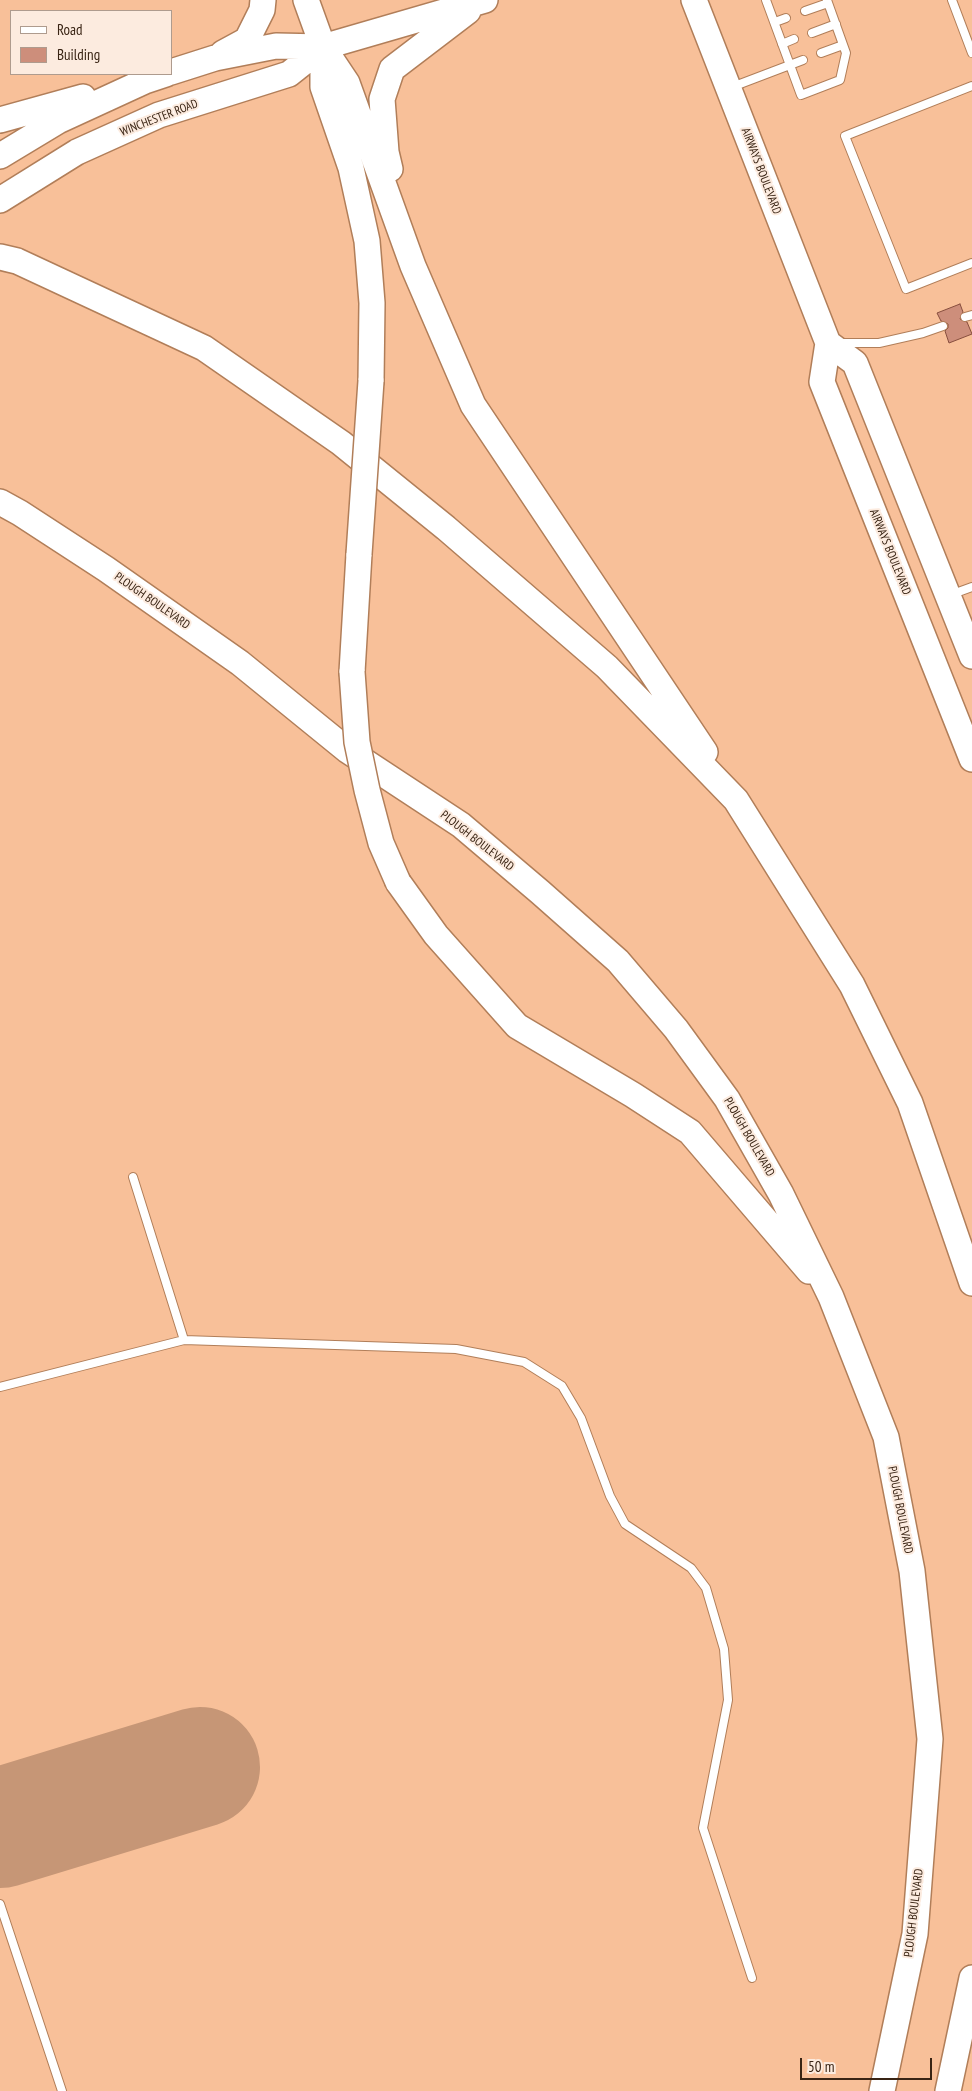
<!DOCTYPE html>
<style>
body{margin:0}
#map{position:relative;width:972px;height:2091px;overflow:hidden;background:#f8c099;font-family:"PT Sans Narrow",sans-serif}
canvas{display:block}
.legend{position:absolute;left:10px;top:10px;width:162px;height:65px;box-sizing:border-box;background:#fcebdf;border:1px solid #ae9b8e;margin:0;padding:6px 9px;list-style:none;font-size:15px;color:#392414}
.legend li{display:flex;align-items:center;gap:10px;height:25px}
.legend b{width:25px;border:1px solid #ae9b8e}
.scale{position:absolute;left:800px;top:2058px;width:132px;height:22px;box-sizing:border-box;border:2px solid #392414;border-top:0;padding-left:6px;font-size:15px;line-height:18px;white-space:nowrap;color:#392414;-webkit-text-stroke:4px #fcebdf;paint-order:stroke}
</style>
<div id="map">
<canvas width="972" height="2091"></canvas>
<ul class="legend">
<li><b style="height:6px;background:#fff"></b>Road</li>
<li><b style="height:14px;background:#cd8e7b"></b>Building</li>
</ul>
<div class="scale">50 m</div>
</div>
<script>
const context = document.querySelector('canvas').getContext('2d');
context.lineJoin = 'round';
const shape = rows => new Path2D(rows.map(r => 'M' + r).join(''));
function stroke(path, color, width, dash) { context.strokeStyle = color; context.lineWidth = width; context.lineCap = dash ? 'butt' : 'round'; context.setLineDash(dash || []); context.stroke(path); }
function fillPath(path, color) { context.fillStyle = color; context.fill(path, 'evenodd'); }
function write(font, color, halo, rows, align = 'center') {
  context.font = font + ' "PT Sans Narrow",sans-serif'; context.lineWidth = 4; context.setLineDash([]); context.textBaseline = 'middle'; context.strokeStyle = halo; context.fillStyle = color; for (const [text, x, y, turn = 0] of rows) {
    context.save(); context.translate(x, y); context.rotate((+turn || 0) * Math.PI / 180); context.textAlign = isNaN(turn) ? turn : align; if (halo) context.strokeText(text, 0, 0); context.fillText(text, 0, 0); context.restore();
  }
}
stroke(shape([
 [0,1828,200,1767]
]), '#c69676', 120);
const building = shape([
 [960,304,963,312,960,319,967,322,972,334,949,343,945,331,948,328,948,324,941,321,937,313,960,304]
]);
fillPath(building, '#cd8e7b');
stroke(building, '#874e3e', 1);
const lane = shape([
 [766,0,801,95,840,80,846,53,827,0],
 [952,0,972,53],
 [805,11,828,3],
 [775,22,786,18],
 [812,33,836,24],
 [782,44,794,39],
 [821,53,843,45],
 [972,86,845,136,906,289,972,263],
 [732,87,803,60],
 [965,317,972,315],
 [840,343,879,343,923,333,943,326],
 [950,595,972,587],
 [133,1177,184,1340],
 [0,1387,184,1340,456,1349,524,1362,562,1386,581,1418,610,1496,625,1524,691,1568,706,1588,724,1649,728,1700,703,1828,752,1978],
 [0,1904,62,2091]
]);
const primary = shape([
 [306,0,323,47,347,83,413,266,473,405,705,752],
 [694,0,828,343,822,382,972,759],
 [323,47,323,87,351,168,367,241,372,303,371,381],
 [223,53,247,40,262,10,263,0],
 [171,72,215,58,276,46,323,47,485,0],
 [0,120,83,97],
 [0,156,58,121,145,81,166,74],
 [390,169,386,152,382,99,392,69,468,11],
 [0,200,77,152,159,115,289,74,323,47],
 [0,257,17,261,204,348,341,443,446,528,607,667,736,800,852,985,910,1103,972,1283],
 [828,343,855,363,972,656],
 [0,502,20,513,106,569,240,663,347,750,461,825,540,892,618,961,676,1029,727,1099,781,1194,831,1297,886,1437,912,1571,930,1739,915,1934,882,2091],
 [352,672,359,554],
 [398,882,436,935,517,1026,633,1095,690,1132,809,1271],
 [948,2091,972,1978]
]);
stroke(lane, '#b17e59', 10);
stroke(primary, '#b17e59', 28);
stroke(lane, '#fff', 8);
stroke(primary, '#fff', 25);
const primaryBridge = shape([
 [359,554,371,381],
 [352,672,357,742,367,790,381,843,398,882]
]);
stroke(primaryBridge, '#b17e59', 28, []);
stroke(primaryBridge, '#fff', 25);
write('12px', '#392414', '#fcebdf', [
 ["WINCHESTER ROAD",159,118,-21],
 ["AIRWAYS BOULEVARD",761,171,69],
 ["AIRWAYS BOULEVARD",890,552,68],
 ["PLOUGH BOULEVARD",152,601,35],
 ["PLOUGH BOULEVARD",477,841,38],
 ["PLOUGH BOULEVARD",749,1137,60],
 ["PLOUGH BOULEVARD",900,1510,79],
 ["PLOUGH BOULEVARD",914,1913,-83]
]);
</script>
